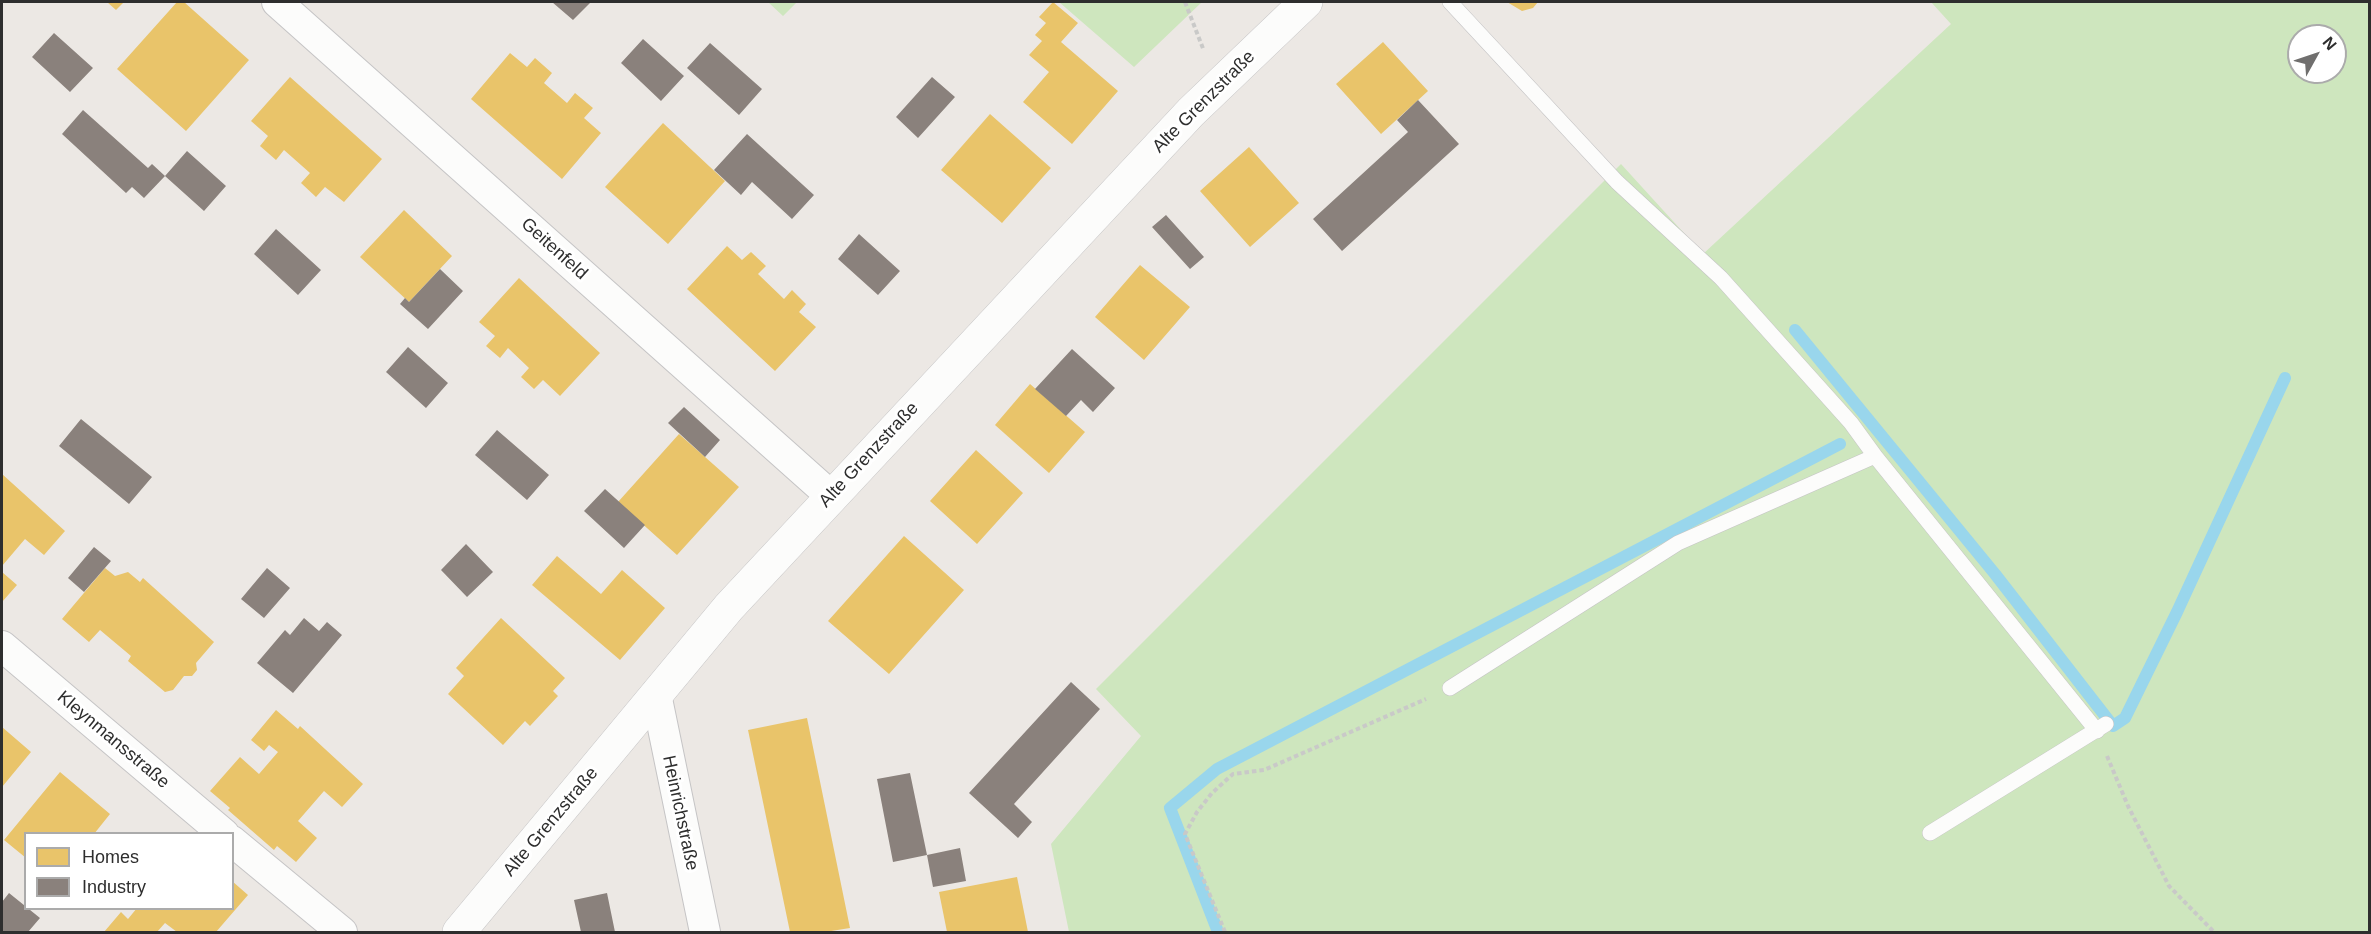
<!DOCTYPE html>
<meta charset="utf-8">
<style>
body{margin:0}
#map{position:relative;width:2371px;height:934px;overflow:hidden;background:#ece8e4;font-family:Helvetica,sans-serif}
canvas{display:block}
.frame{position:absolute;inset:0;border:3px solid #2e2e2e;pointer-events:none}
.legend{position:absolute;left:24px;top:832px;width:210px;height:78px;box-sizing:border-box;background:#fff;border:2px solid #ababab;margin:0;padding:8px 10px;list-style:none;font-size:18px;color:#2e2e2e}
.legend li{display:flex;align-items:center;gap:12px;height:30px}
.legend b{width:30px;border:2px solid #ababab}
.north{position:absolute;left:2287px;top:24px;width:60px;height:60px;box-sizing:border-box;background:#fff;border:2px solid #ababab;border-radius:50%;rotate:50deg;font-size:16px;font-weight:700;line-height:24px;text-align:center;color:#2e2e2e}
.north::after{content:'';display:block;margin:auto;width:21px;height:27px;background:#706f6e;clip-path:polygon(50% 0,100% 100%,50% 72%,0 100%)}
</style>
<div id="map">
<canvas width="2371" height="934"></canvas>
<div class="frame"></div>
<ul class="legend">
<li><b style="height:16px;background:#e9c46a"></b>Homes</li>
<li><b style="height:16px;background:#8a817c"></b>Industry</li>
</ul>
<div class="north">N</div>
</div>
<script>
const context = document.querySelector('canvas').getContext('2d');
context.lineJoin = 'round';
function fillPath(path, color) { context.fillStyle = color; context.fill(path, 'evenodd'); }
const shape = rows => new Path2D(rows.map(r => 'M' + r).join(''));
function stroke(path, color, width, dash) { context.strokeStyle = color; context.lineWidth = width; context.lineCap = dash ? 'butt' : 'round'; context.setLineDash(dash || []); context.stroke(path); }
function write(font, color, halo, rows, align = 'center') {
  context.font = font + ' Helvetica,sans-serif'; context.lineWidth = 6; context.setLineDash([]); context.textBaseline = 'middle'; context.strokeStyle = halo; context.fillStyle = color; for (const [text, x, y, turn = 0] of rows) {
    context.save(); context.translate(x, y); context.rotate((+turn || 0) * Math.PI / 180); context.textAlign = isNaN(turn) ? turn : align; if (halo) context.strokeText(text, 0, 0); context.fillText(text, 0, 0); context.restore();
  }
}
fillPath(shape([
 [768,2,797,2,783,16],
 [1059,2,1202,2,1134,67],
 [1931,2,2369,2,2369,932,1069,932,1051,844,1141,736,1096,689,1621,164,1703,254,1951,24],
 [2299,36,2335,36,2335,72,2299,72]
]), '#cee6be');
fillPath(shape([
 [107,2,124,2,116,10],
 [177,2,184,2,249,60,186,131,117,69],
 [1053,2,1078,23,1061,42,1118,91,1072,144,1023,102,1049,72,1029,55,1042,41,1035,35,1046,23,1039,17],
 [1507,2,1538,2,1533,8,1522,11],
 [1383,42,1428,91,1381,134,1336,84],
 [510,53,527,67,535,58,552,73,544,83,567,103,575,93,593,108,584,118,601,133,562,179,471,99],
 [290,77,382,159,344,202,325,187,316,197,301,183,310,173,284,150,276,160,260,146,268,136,251,121],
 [990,114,1051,168,1002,223,941,170],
 [663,123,725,181,668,244,605,187],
 [1249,147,1299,203,1250,247,1200,191],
 [404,210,452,256,409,302,360,257],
 [727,246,742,260,751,252,766,266,758,274,784,299,792,290,806,304,799,312,816,327,775,371,687,289],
 [1140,265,1190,307,1144,360,1095,317],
 [519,278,600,353,560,396,543,380,534,389,521,377,529,368,508,348,500,358,486,346,495,336,479,322],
 [1030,384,1085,432,1049,473,995,425],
 [679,434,739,487,677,555,618,502],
 [976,450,1023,493,977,544,930,501],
 [2,474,65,531,44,555,25,539,2,566],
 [904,536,964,590,889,674,828,621],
 [557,556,601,594,622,570,665,608,620,660,532,585],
 [105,568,115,576,128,572,140,582,143,578,214,642,196,663,197,670,192,676,184,676,173,690,165,692,128,661,131,656,100,630,89,642,62,619],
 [2,572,17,585,2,602],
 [501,618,565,678,553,691,558,696,530,726,525,721,503,745,448,694,464,676,456,668],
 [276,710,298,729,300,726,363,784,342,807,324,791,298,821,317,838,296,862,277,846,274,850,228,810,230,808,210,791,240,757,259,774,278,752,269,745,264,751,251,740],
 [807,718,850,928,825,932,790,932,748,730],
 [2,727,31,752,2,787],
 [60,772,110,814,94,834,26,834,26,858,4,840],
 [1017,877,1028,932,947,932,939,892],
 [232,881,248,895,216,932,177,932,165,923,157,932,104,932,121,912,128,919,137,908,232,908]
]), '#e9c46a');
fillPath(shape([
 [552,2,591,2,573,20],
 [54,33,93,68,70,92,32,57],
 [643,39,684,76,661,101,621,63],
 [710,43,762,89,739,115,687,68],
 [932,77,955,97,918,138,896,117],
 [1418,100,1459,144,1342,251,1313,219,1408,132,1397,120],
 [83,110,148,168,152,164,165,176,144,198,132,187,126,193,62,134],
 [747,134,814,195,792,219,752,182,741,195,714,170],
 [187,151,226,186,204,211,165,176],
 [1166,215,1204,257,1190,269,1152,227],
 [276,229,321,270,298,295,254,254],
 [859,234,900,271,878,295,838,259],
 [440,269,463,291,428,329,400,304,405,298,409,302],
 [408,347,448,383,426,408,386,372],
 [1072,349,1115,388,1093,412,1081,400,1066,416,1035,389],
 [684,407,720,440,705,457,668,423],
 [81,419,152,477,129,504,59,446],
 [497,430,549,475,527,500,475,455],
 [605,489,645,525,624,548,584,511],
 [466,544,493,572,467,597,441,570],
 [94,547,111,561,84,592,68,578],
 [267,568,290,588,264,618,241,599],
 [304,618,319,631,327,622,342,635,293,693,257,663,285,630,290,635],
 [1071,682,1100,709,1014,804,1032,822,1018,838,969,793],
 [910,773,927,855,893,862,877,779],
 [960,848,966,881,933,887,927,855],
 [9,893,40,918,28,932,2,932,2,902],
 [607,893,615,932,581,932,574,900]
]), '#8a817c');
stroke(shape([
 [1795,330,1995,574,2113,726,2125,718,2177,612,2285,378],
 [1218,932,1170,808,1217,769,1840,444]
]), '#99d6ec', 12);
const lane = shape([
 [1450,2,1617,182,1721,278,1851,423,1875,456,2097,731],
 [1450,688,1678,543,1875,456],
 [1930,833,2106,724]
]);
const street = shape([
 [277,2,831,496],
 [2,646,224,834],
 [656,694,705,932],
 [232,841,342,932]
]);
const secondary = shape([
 [459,932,729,607,1191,112,1306,2]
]);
stroke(lane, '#c5c4c5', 16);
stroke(street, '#c5c4c5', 32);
stroke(secondary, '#c5c4c5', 34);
stroke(shape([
 [1185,2,1204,51],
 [2107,756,2128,806,2169,886,2214,932],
 [1225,932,1185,834,1197,812,1212,793,1233,774,1264,770,1426,699]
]), '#c9c9c8', 4, [4.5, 3]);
stroke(lane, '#fcfcfb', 15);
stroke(street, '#fcfcfb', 30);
stroke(secondary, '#fcfcfb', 33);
write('18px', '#2e2e2e', '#fff', [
 ["Alte Grenzstraße",1204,102,-45],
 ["Geitenfeld",554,249,42],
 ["Alte Grenzstraße",869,455,-47],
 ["Kleynmansstraße",113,740,40],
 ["Heinrichstraße",680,813,78],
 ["Alte Grenzstraße",551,822,-50]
]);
</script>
